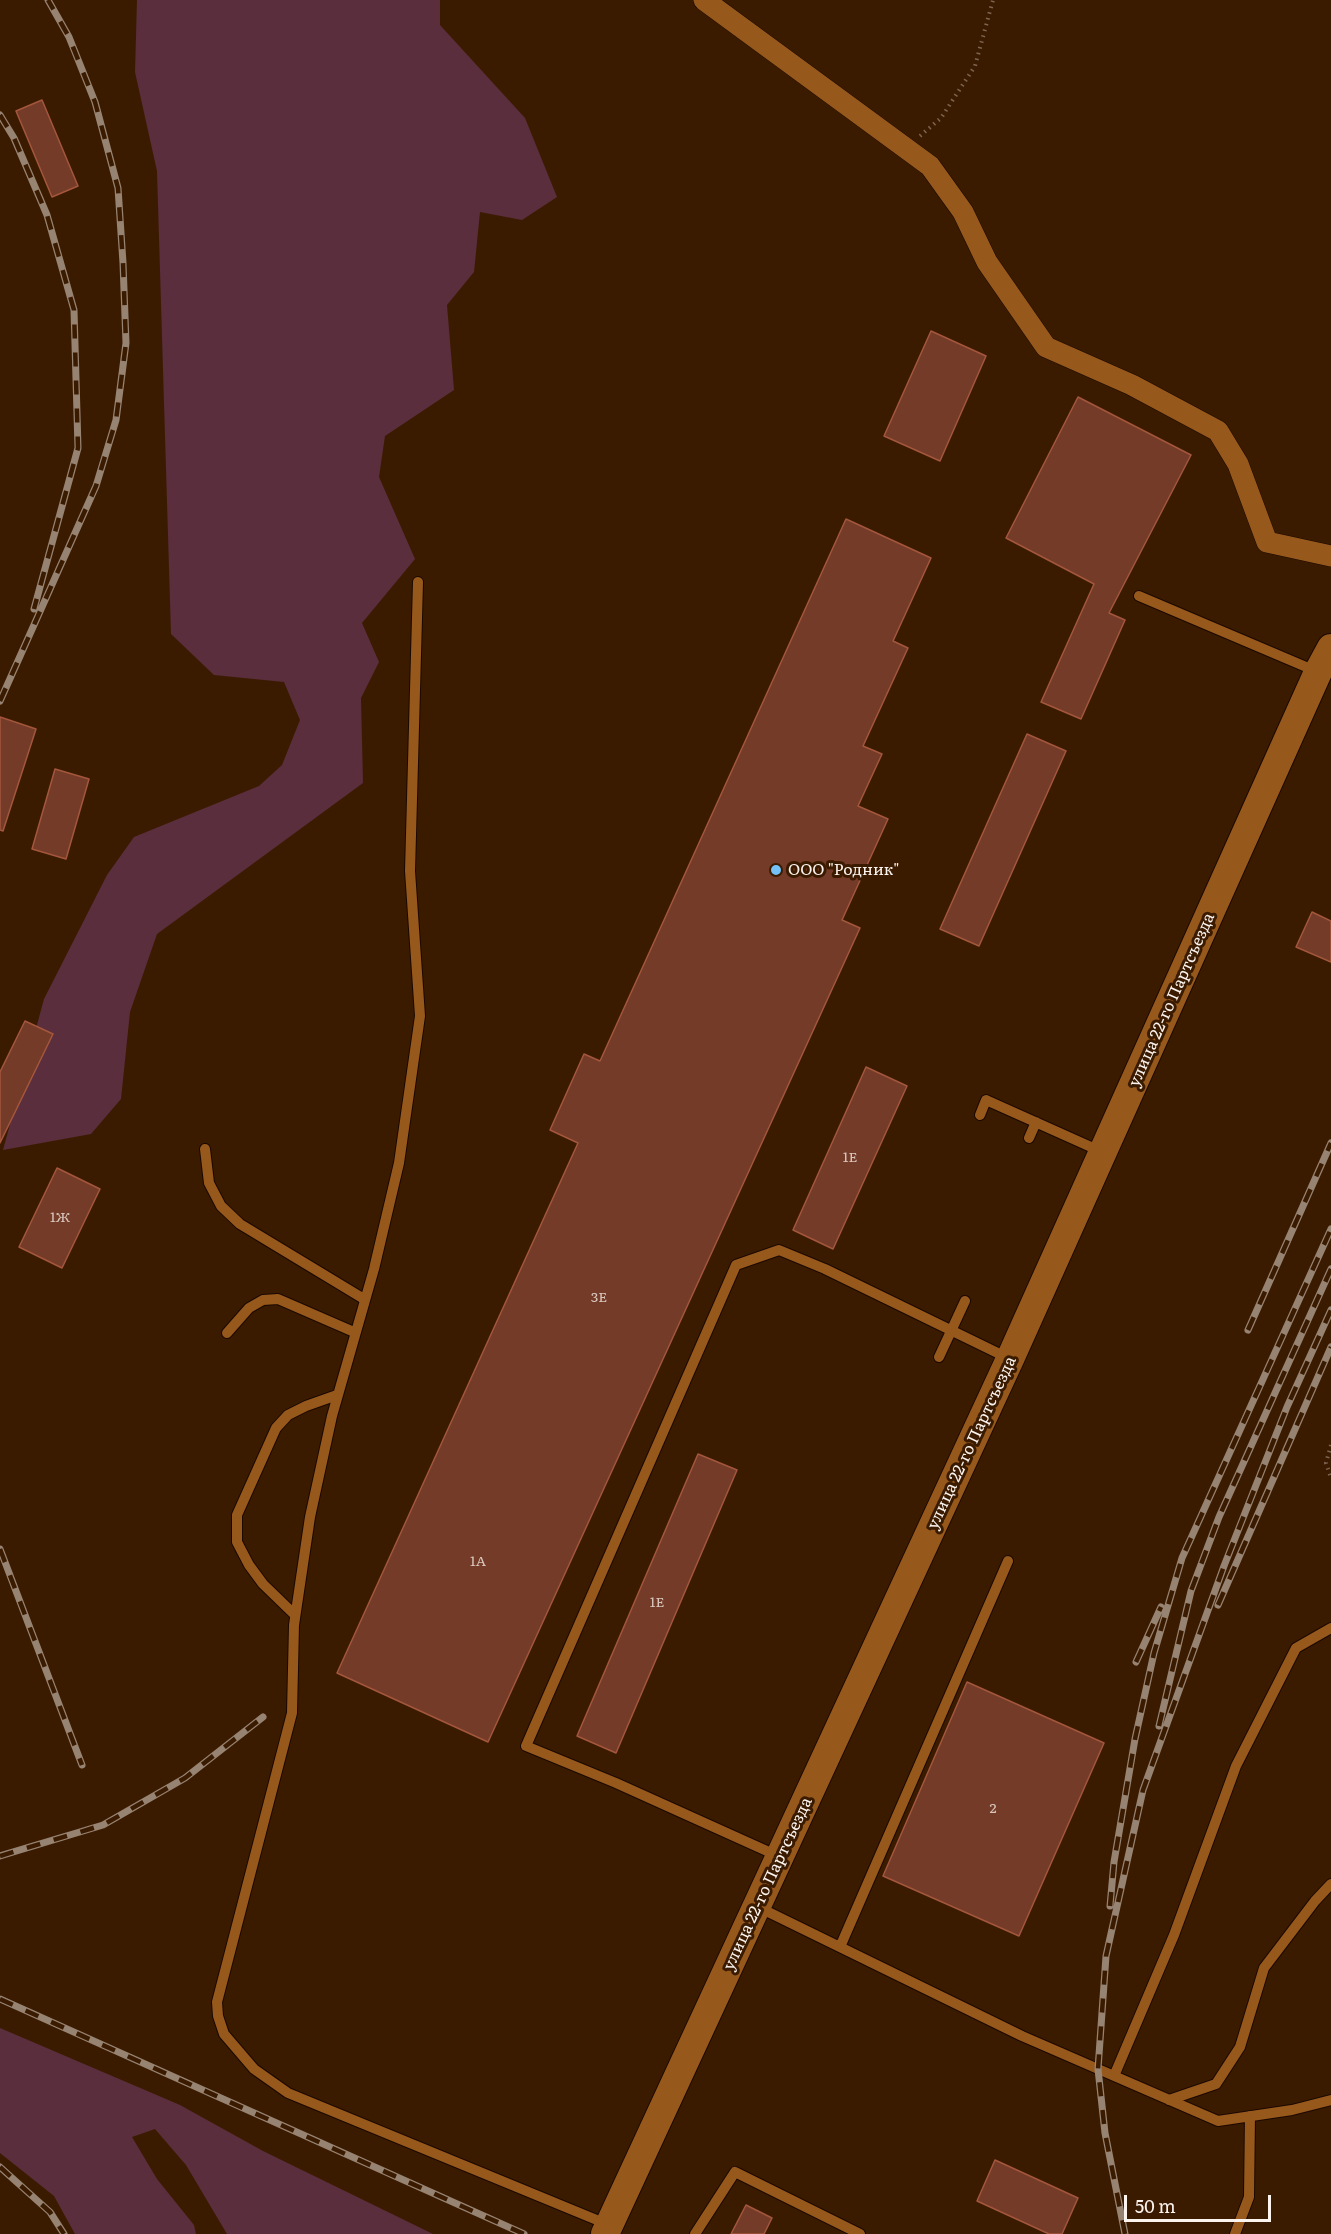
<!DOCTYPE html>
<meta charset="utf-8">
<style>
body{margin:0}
#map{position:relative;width:1331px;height:2234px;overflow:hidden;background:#3b1b00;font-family:Literata,serif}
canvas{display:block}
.scale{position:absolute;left:1124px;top:2195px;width:147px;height:27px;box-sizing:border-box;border:3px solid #fbf3ee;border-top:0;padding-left:8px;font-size:18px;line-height:21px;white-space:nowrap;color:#fbf3ee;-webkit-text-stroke:4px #3b1b00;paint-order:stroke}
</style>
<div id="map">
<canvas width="1331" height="2234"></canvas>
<div class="scale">50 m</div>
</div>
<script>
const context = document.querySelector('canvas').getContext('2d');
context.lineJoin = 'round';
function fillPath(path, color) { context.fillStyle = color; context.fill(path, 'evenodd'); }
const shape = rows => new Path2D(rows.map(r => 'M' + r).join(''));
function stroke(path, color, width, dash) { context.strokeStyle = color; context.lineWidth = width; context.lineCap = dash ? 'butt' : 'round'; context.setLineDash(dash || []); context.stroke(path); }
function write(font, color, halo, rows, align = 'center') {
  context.font = font + ' Literata,serif'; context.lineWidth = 6; context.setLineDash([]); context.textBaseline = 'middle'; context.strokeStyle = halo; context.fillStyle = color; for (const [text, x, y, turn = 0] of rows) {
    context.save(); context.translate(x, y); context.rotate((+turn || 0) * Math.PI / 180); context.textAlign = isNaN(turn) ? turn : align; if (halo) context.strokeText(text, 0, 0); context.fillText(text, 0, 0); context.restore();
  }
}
fillPath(shape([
 [137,0,440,0,440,25,525,118,557,197,522,220,480,212,474,272,447,305,454,390,385,436,379,477,415,559,362,623,379,662,361,698,363,783,157,934,130,1012,121,1099,91,1134,3,1150,44,999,107,875,134,837,259,786,282,765,300,720,284,682,214,675,171,634,157,171,135,72],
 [0,2028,180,2105,263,2151,433,2234,227,2234,186,2165,155,2129,132,2137,157,2179,194,2225,196,2234,75,2234,54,2196,0,2153]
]), '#5a2e3c');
const building = shape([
 [42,100,78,186,52,197,16,111,42,100],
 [931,331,986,356,940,461,884,436,931,331],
 [1078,397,1191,455,1109,613,1125,620,1081,719,1041,702,1094,584,1006,538,1078,397],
 [846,519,931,558,893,641,908,648,863,746,882,754,858,806,888,819,842,920,860,928,488,1742,337,1673,578,1143,550,1130,584,1054,600,1061,846,519],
 [0,717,36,729,3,831,0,830,0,717],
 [1027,734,1066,751,979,946,940,929,1027,734],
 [55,769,89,779,66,859,32,849,55,769],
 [1312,912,1331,921,1331,962,1296,947,1312,912],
 [25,1021,53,1034,0,1143,0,1072,25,1021],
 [866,1067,907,1086,833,1249,793,1230,866,1067],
 [57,1168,100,1189,62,1268,19,1247,57,1168],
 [698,1454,737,1470,616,1753,577,1736,698,1454],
 [967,1682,1104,1743,1019,1936,883,1876,967,1682],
 [995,2160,1078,2198,1062,2234,1049,2234,977,2201,995,2160],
 [746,2205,772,2218,764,2234,731,2234,746,2205]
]);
fillPath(building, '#733b28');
stroke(building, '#a4573c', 1.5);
const lane = shape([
 [418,582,410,871,420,1016,399,1163,374,1269,332,1416,310,1517,294,1625,292,1713,217,2002,218,2016,224,2034,254,2069,288,2093,609,2225],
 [1139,596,1318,672],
 [980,1115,986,1100,1100,1151],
 [1029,1138,1036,1122],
 [205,1149,209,1183,221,1206,240,1224,364,1299],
 [227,1333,249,1308,263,1300,278,1299,354,1332],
 [939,1357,965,1301],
 [295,1615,263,1584,249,1565,237,1542,237,1515,276,1428,288,1415,306,1406,337,1395],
 [778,1856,616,1783,526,1746,736,1265,779,1250,825,1269,1010,1359],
 [758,1907,1022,2036,1218,2121,1292,2110,1331,2100],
 [840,1947,1008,1561],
 [1114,2076,1174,1935,1236,1766,1296,1648,1331,1628],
 [1169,2100,1216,2084,1240,2047,1264,1968,1315,1901,1331,1884],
 [695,2234,735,2172,860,2234],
 [1235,2234,1249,2197,1250,2116]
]);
const street = shape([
 [704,0,930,166,963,212,987,262,1046,347,1132,385,1218,431,1238,464,1267,542,1331,556]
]);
const secondary = shape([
 [605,2234,1010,1359,1318,672,1331,648]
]);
stroke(lane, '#1b0800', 12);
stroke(street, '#1b0800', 22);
stroke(secondary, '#1b0800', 30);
stroke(shape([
 [920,136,941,118,975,66,993,0],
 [1331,1445,1326,1463,1331,1478]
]), '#7c6451', 4, [1.5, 4.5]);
stroke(lane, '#96581b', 10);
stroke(street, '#96581b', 21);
stroke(secondary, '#96581b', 28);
const rail = shape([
 [0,115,14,138,47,215,74,310,78,448,34,609],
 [0,701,96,486,116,420,126,343,123,263,118,188,95,102,69,37,48,0],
 [1248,1330,1331,1143],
 [0,1549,82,1765],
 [1218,1605,1331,1347],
 [1136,1662,1161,1607],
 [1159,1726,1191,1591,1219,1517,1331,1269],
 [0,1856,103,1825,185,1778,263,1717],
 [1110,1906,1114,1862,1135,1739,1154,1653,1182,1558,1331,1229],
 [0,1999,524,2234],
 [0,2167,50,2212,64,2234],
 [1125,2234,1105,2133,1098,2069,1106,1956,1143,1790,1224,1566,1287,1407,1331,1310]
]);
stroke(rail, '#978372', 7);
stroke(rail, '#3b1b00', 4.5, [14]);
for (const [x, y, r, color] of [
 [776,870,6,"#73c1f6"]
]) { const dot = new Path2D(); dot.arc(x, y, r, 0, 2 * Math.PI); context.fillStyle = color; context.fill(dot); stroke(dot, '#3b1b00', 2); }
write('14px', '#d9c5bc', null, [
 ["1Е",850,1158],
 ["1Ж",60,1218],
 ["3Е",599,1298],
 ["1А",478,1562],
 ["1Е",657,1603],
 ["2",993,1809]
]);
write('16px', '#fbf3ee', '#3b1b00', [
 ["ООО \"Родник\"",788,870]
], 'left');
write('16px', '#fbf3ee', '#3b1b00', [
 ["улица 22-го Партсъезда",1172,1000,-66],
 ["улица 22-го Партсъезда",972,1443,-65],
 ["улица 22-го Партсъезда",768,1884,-65]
]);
</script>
